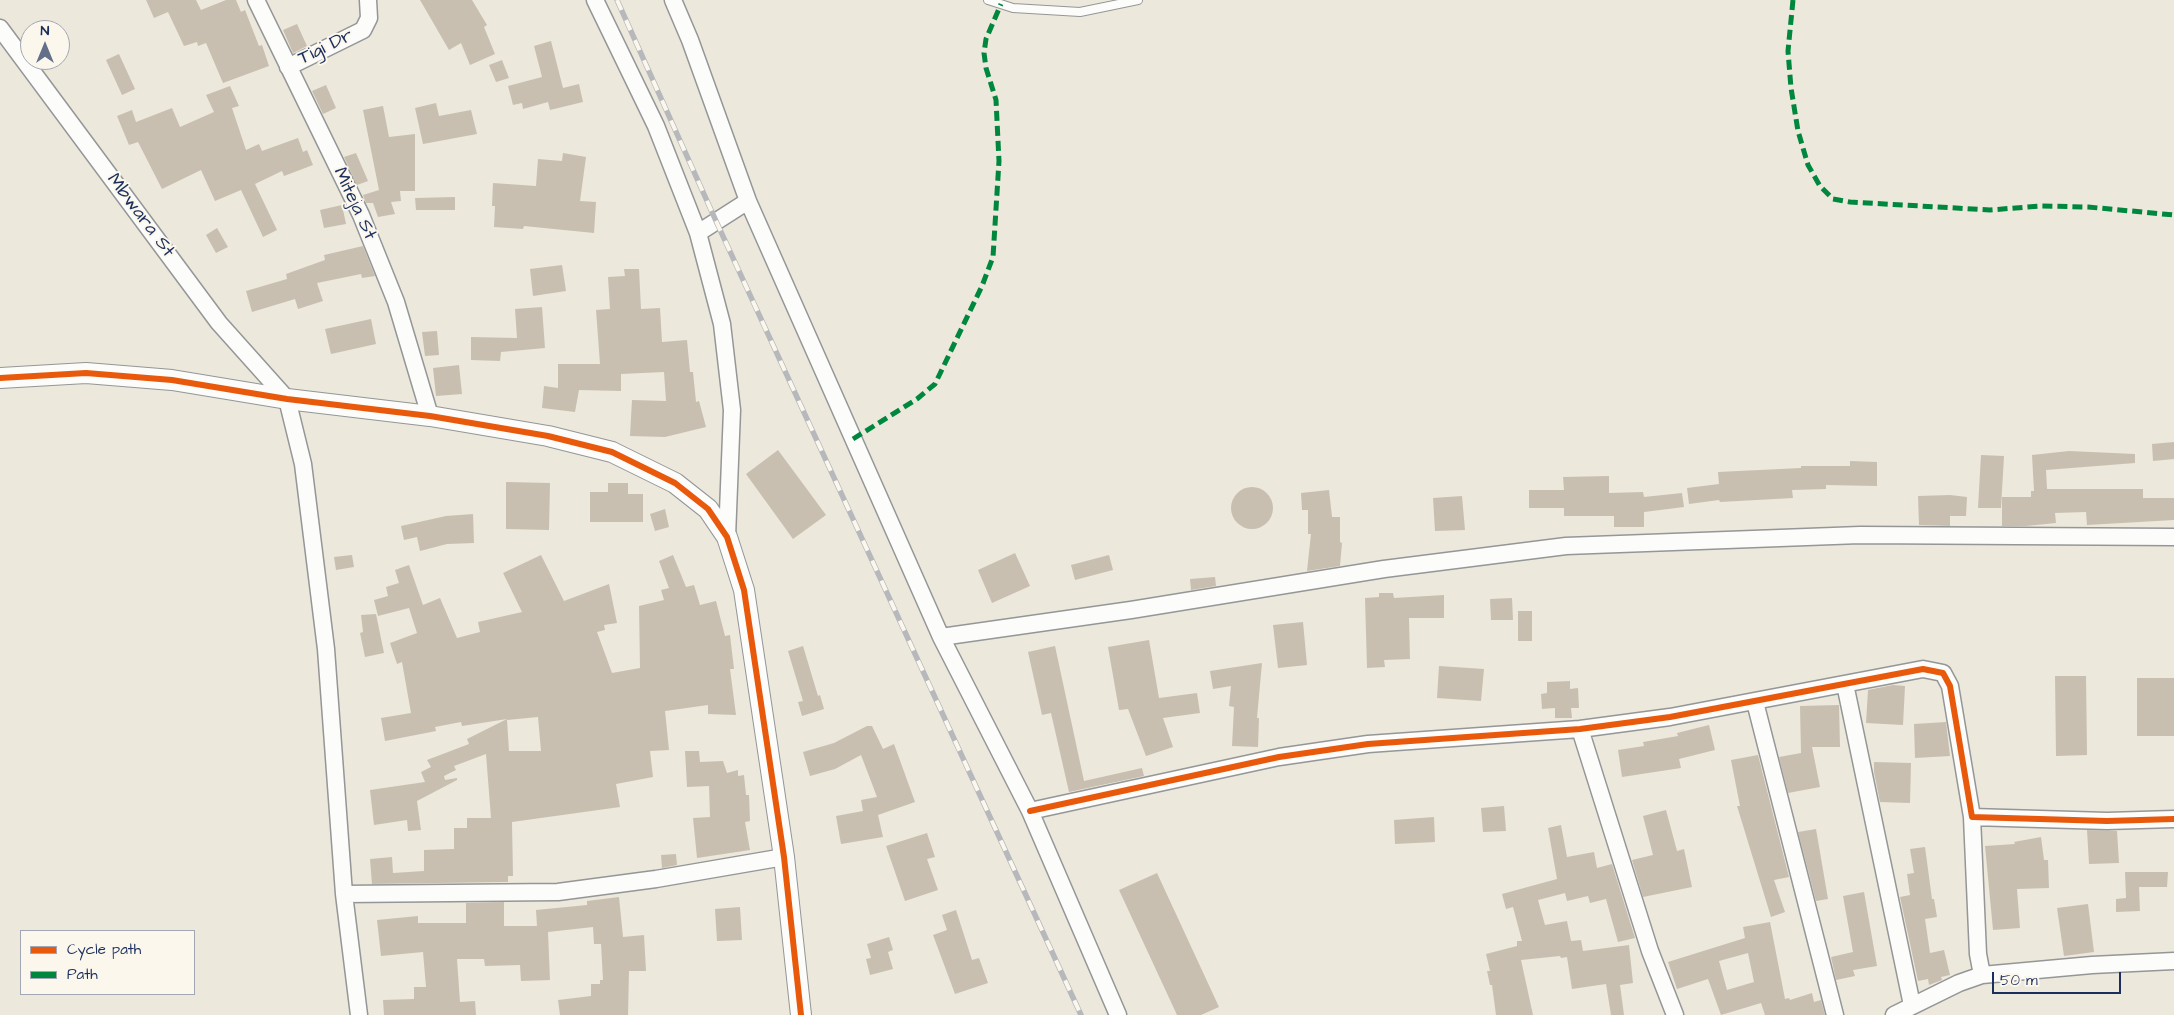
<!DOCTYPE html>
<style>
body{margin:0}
#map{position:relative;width:2174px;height:1015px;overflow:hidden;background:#ece8db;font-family:"Architects Daughter",sans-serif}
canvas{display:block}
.legend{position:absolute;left:20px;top:930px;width:175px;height:65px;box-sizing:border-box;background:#fbf7ec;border:1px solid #a1a7b3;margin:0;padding:6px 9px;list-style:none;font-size:15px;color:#1b2f5e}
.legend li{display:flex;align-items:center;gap:10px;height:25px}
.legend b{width:25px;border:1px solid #a1a7b3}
.north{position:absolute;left:20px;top:20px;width:50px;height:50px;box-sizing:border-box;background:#fbf7ec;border:1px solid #a1a7b3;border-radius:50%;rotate:0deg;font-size:14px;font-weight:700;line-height:20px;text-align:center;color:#1b2f5e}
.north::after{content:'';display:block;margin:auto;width:18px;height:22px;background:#64708a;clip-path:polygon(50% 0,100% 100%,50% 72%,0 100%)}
.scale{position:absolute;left:1992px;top:972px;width:129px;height:22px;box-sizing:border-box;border:2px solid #1b2f5e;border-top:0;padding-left:6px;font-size:15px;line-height:18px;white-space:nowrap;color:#1b2f5e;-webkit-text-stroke:4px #fbf7ec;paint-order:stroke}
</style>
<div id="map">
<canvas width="2174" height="1015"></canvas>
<ul class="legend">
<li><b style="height:6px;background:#e8590c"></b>Cycle path</li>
<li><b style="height:6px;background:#00873e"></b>Path</li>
</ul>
<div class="north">N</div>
<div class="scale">50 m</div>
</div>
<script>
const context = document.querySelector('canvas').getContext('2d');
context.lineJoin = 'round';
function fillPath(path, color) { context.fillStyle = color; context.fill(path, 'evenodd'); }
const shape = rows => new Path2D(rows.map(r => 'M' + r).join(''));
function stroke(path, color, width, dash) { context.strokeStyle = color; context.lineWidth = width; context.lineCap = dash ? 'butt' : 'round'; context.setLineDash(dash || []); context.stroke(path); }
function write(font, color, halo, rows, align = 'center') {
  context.font = font + ' "Architects Daughter",sans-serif'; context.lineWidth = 4; context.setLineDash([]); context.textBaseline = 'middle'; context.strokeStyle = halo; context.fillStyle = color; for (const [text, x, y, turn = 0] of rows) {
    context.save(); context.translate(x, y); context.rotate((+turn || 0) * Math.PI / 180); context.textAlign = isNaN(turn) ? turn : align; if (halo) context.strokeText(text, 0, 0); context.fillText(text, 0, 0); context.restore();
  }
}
fillPath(shape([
 [146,0,196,0,201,10,226,0,236,0,241,12,245,10,259,46,262,45,269,66,223,83,206,43,198,46,197,42,184,46,168,12,154,18],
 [420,0,472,0,487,25,484,27,495,54,470,65,461,43,449,50],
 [297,24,307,46,293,53,283,30],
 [551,41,563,88,579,84,583,102,550,110,548,102,523,109,522,103,513,105,508,86,542,77,534,46],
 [119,54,135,89,122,95,106,60],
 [502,60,509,78,496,82,489,65],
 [326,85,336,108,323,114,312,91],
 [230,86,239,106,232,108,246,150,259,144,262,151,298,138,303,152,307,150,313,165,284,176,282,171,255,184,277,230,263,237,241,190,215,201,201,170,162,189,138,142,129,145,117,116,132,110,136,122,172,108,180,127,214,112,206,95],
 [436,103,439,116,471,110,477,134,423,144,415,108],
 [383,106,389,137,415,134,415,191,400,191,401,201,391,202,395,214,378,217,373,203,366,203,363,195,379,190,363,110],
 [356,153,368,181,357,185,344,157],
 [563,153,586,157,580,201,596,202,594,233,524,226,523,229,494,227,495,206,492,206,493,183,536,186,538,159,562,161],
 [455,197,455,210,416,210,415,198],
 [342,205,346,224,324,228,320,210],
 [217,228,228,247,216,253,206,235],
 [363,246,375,276,362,278,361,274,317,283,323,301,298,309,295,299,252,312,246,291,287,279,286,274,325,260,324,255],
 [562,265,566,291,533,296,530,269],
 [624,269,639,269,641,309,660,308,662,342,687,340,690,372,693,372,696,402,699,401,706,427,665,437,630,436,632,400,666,401,664,372,621,374,621,391,579,390,575,412,542,408,544,386,558,388,558,364,600,364,596,310,610,309,608,277,625,276],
 [542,307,545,348,501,352,500,361,471,360,471,337,517,338,515,309],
 [371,319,376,344,331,354,325,329],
 [437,331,439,355,425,356,422,332],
 [459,365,462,394,436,396,433,368],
 [2174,442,2174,459,2153,461,2152,444],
 [778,450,826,515,793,539,746,474],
 [2069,451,2135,454,2135,463,2046,470,2047,489,2143,489,2143,498,2174,498,2174,520,2087,525,2086,512,2055,513,2056,523,2026,526,2002,526,2002,497,2031,497,2031,491,2034,491,2032,455],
 [1981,455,2004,456,2001,508,1978,508],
 [1850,461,1877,462,1877,486,1826,485,1826,489,1792,490,1793,498,1720,502,1719,500,1689,504,1687,488,1719,484,1718,472,1801,468,1801,466,1850,466],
 [1609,476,1609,493,1643,492,1644,497,1682,493,1684,507,1644,512,1644,527,1614,527,1614,516,1564,516,1564,508,1529,508,1529,490,1564,490,1563,477],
 [506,482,550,483,549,530,506,529],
 [608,483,628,483,628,494,643,494,643,522,590,522,590,492,608,492],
 '1231 508a21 21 0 1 1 42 0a21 21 0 1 1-42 0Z',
 [1329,490,1332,517,1340,517,1340,542,1342,543,1340,566,1307,571,1311,534,1308,534,1308,510,1302,510,1301,493],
 [1950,495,1967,497,1966,516,1950,516,1950,526,1919,525,1918,496],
 [1462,496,1465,530,1435,531,1433,498],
 [665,509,669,527,655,531,650,514],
 [473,514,474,543,447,544,420,551,417,537,404,540,401,526,446,516],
 [1015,553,1030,586,992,603,978,570],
 [352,555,354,567,336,570,334,557],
 [541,555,564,601,609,584,617,623,604,625,605,630,597,632,612,673,640,668,639,606,664,600,661,590,669,588,659,561,673,555,686,587,694,585,700,605,716,601,725,636,730,635,734,669,730,669,736,715,708,714,708,705,665,711,669,750,650,751,653,777,616,784,620,807,512,822,513,876,508,876,508,882,372,884,370,859,392,857,393,873,424,871,424,850,454,849,454,828,467,828,467,818,491,818,486,754,454,766,456,770,444,776,445,780,457,778,457,780,417,801,421,830,408,831,407,820,374,825,370,790,425,782,421,772,431,767,427,760,469,744,467,739,507,719,462,726,461,722,435,727,436,731,385,741,381,718,411,713,402,662,397,664,390,643,417,633,409,608,378,616,374,600,388,596,386,587,399,583,395,570,409,565,423,605,440,598,457,638,480,632,478,622,522,612,503,573],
 [538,717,541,751,509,751,507,720],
 [1109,555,1113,570,1075,580,1071,565],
 [1215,577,1216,586,1191,590,1190,579],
 [1379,593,1393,593,1394,598,1444,595,1444,618,1409,618,1410,659,1384,660,1385,667,1367,668,1365,598,1379,597],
 [1512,598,1513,620,1491,620,1490,599],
 [1518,611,1532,611,1532,641,1518,641],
 [376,614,384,653,365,657,360,633,363,632,361,615],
 [1303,622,1307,665,1278,668,1273,625],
 [1149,640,1159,698,1197,693,1200,713,1163,718,1173,747,1146,756,1128,709,1119,710,1108,647],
 [803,646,818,696,820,695,824,709,802,716,798,702,803,701,788,651],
 [1055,646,1084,781,1142,768,1144,776,1069,792,1051,713,1042,715,1028,652],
 [1262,663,1257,718,1259,718,1258,747,1232,746,1234,707,1229,706,1231,686,1213,689,1210,671],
 [1439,666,1484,669,1481,701,1437,698],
 [2055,676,2086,676,2087,755,2056,756],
 [2137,678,2174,678,2174,736,2137,736],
 [1570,681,1570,689,1578,688,1579,708,1571,708,1572,718,1555,718,1555,708,1542,709,1541,694,1547,693,1547,682],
 [1893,685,1905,686,1903,725,1866,723,1868,690],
 [1839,705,1840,747,1812,747,1820,787,1788,793,1779,757,1801,753,1800,706],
 [1946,722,1950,756,1915,758,1914,724],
 [1709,725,1715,750,1679,759,1681,768,1622,777,1618,750,1644,746,1643,742,1678,736,1677,733],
 [867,726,872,726,883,749,894,744,915,802,878,815,883,837,841,844,836,816,863,811,861,800,877,797,861,755,835,769,810,776,803,752,834,743],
 [685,751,699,751,700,762,723,761,727,773,738,770,738,776,744,775,746,795,749,795,750,821,745,822,750,850,697,858,693,818,710,817,709,786,687,787],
 [1758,755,1789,877,1774,880,1785,912,1771,917,1737,806,1740,806,1731,760],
 [1874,762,1911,763,1910,803,1880,802,1874,772],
 [1504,806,1506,831,1483,832,1481,808],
 [1666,810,1677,851,1684,849,1692,887,1643,897,1632,860,1653,855,1643,816],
 [1434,817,1435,842,1395,844,1394,820],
 [1561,825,1567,857,1594,852,1597,868,1612,864,1635,938,1618,942,1606,899,1590,903,1588,896,1567,901,1565,893,1538,900,1545,925,1567,921,1571,941,1581,940,1583,951,1629,945,1633,983,1620,985,1624,1015,1611,1015,1606,984,1572,989,1567,957,1561,958,1560,956,1521,960,1533,1015,1496,1015,1492,985,1490,985,1487,971,1490,971,1486,954,1517,946,1517,941,1522,941,1513,907,1506,909,1502,894,1557,879,1548,828],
 [1816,829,1828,899,1816,901,1798,832],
 [2087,830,2117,831,2119,863,2089,864],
 [927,833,935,857,927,859,938,890,905,901,886,846],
 [2041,837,2044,860,2048,860,2049,888,2017,889,2020,928,1993,930,1985,846,2015,844,2014,842],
 [1925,847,1932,899,1934,899,1937,917,1925,919,1930,953,1944,950,1950,975,1941,977,1942,980,1929,985,1928,979,1918,981,1900,897,1910,895,1907,874,1914,873,1910,849],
 [676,854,677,865,662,868,661,855],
 [2125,872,2168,872,2167,887,2139,887,2140,911,2116,912,2116,899,2126,898],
 [1157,873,1219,1007,1201,1015,1177,1015,1119,890],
 [1864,892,1877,966,1853,970,1855,976,1836,980,1831,957,1853,952,1843,896],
 [619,897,623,937,644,935,646,971,629,971,628,1015,560,1015,558,1000,591,996,591,984,600,984,600,980,603,980,601,944,594,944,593,927,548,932,550,980,521,981,520,965,485,966,484,959,457,959,460,1002,475,1001,476,1015,384,1015,383,1000,414,999,414,987,426,987,423,952,381,956,377,920,418,916,418,923,466,923,466,903,504,902,504,926,537,926,536,910,587,905,587,901],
 [2088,904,2094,952,2064,956,2057,908],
 [740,907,742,940,717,941,715,909],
 [956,910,972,960,979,958,988,983,955,994,933,935,947,930,942,915],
 [1770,922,1785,999,1789,998,1790,1000,1812,993,1814,1002,1821,1000,1825,1015,1765,1015,1761,1003,1721,1015,1708,979,1677,989,1668,962,1745,938,1743,927],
 [1748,953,1754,982,1727,990,1719,961],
 [889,937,893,950,888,952,893,969,870,975,866,959,871,958,867,944]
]), '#c8bfb1');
const service = shape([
 [988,0,1013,8,1080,12,1138,0]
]);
const minor = shape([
 [256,0,361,215,396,302,430,416],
 [595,0,656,126,698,233,722,324,732,410,727,537],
 [673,0,690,40,748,201,941,637,1030,811,1118,1015],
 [0,28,219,323,287,399,303,464,326,649,344,894,359,1015],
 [288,67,363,30,369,18,368,0],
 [698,233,748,201],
 [941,637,1131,610,1384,569,1566,546,1860,535,2174,537],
 [1845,684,1912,1005],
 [1755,702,1835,1015],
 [1580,729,1650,951,1675,1015],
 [1030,811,1279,757,1368,744,1580,729,1670,717,1923,669,1943,673,1950,686,1972,817,2107,821,2174,819],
 [344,894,558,892,656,879,784,857],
 [1982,975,2092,965,2174,961],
 [1894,1015,1959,983,1982,975,1978,954,1972,817]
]);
const tertiary = shape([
 [0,378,86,373,172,380,287,399,430,416,548,436,612,452,675,483,708,509,727,537,744,590,784,857,801,1015]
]);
stroke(service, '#949697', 10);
stroke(minor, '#949697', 19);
stroke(tertiary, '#949697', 22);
stroke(service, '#fcfcfa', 8);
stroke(minor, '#fcfcfa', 16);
stroke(tertiary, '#fcfcfa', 20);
const rail = shape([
 [617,0,716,221,1081,1015]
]);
stroke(rail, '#b6b8bc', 5.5);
stroke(rail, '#fbf7ec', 4, [11]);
stroke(shape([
 [1793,0,1788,51,1791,88,1798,131,1808,165,1820,186,1833,199,1850,202,1990,210,2040,206,2088,207,2174,215],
 [853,439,917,399,935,384,982,286,993,257,999,161,996,100,986,68,984,53,986,39,1001,4]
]), '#00873e', 5, [10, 5]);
stroke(shape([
 [0,378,86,373,172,380,287,399,430,416,548,436,612,452,675,483,708,509,727,537,744,590,784,857,801,1015],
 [1030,811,1279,757,1368,744,1580,729,1670,717,1923,669,1943,673,1950,686,1972,817,2107,821,2174,819]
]), '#e8590c', 6);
write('19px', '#1b2f5e', '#fbf7ec', [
 ["Tigi Dr",326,48,-26],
 ["Miteja St",354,204,65],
 ["Mbwara St",140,216,53]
]);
</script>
